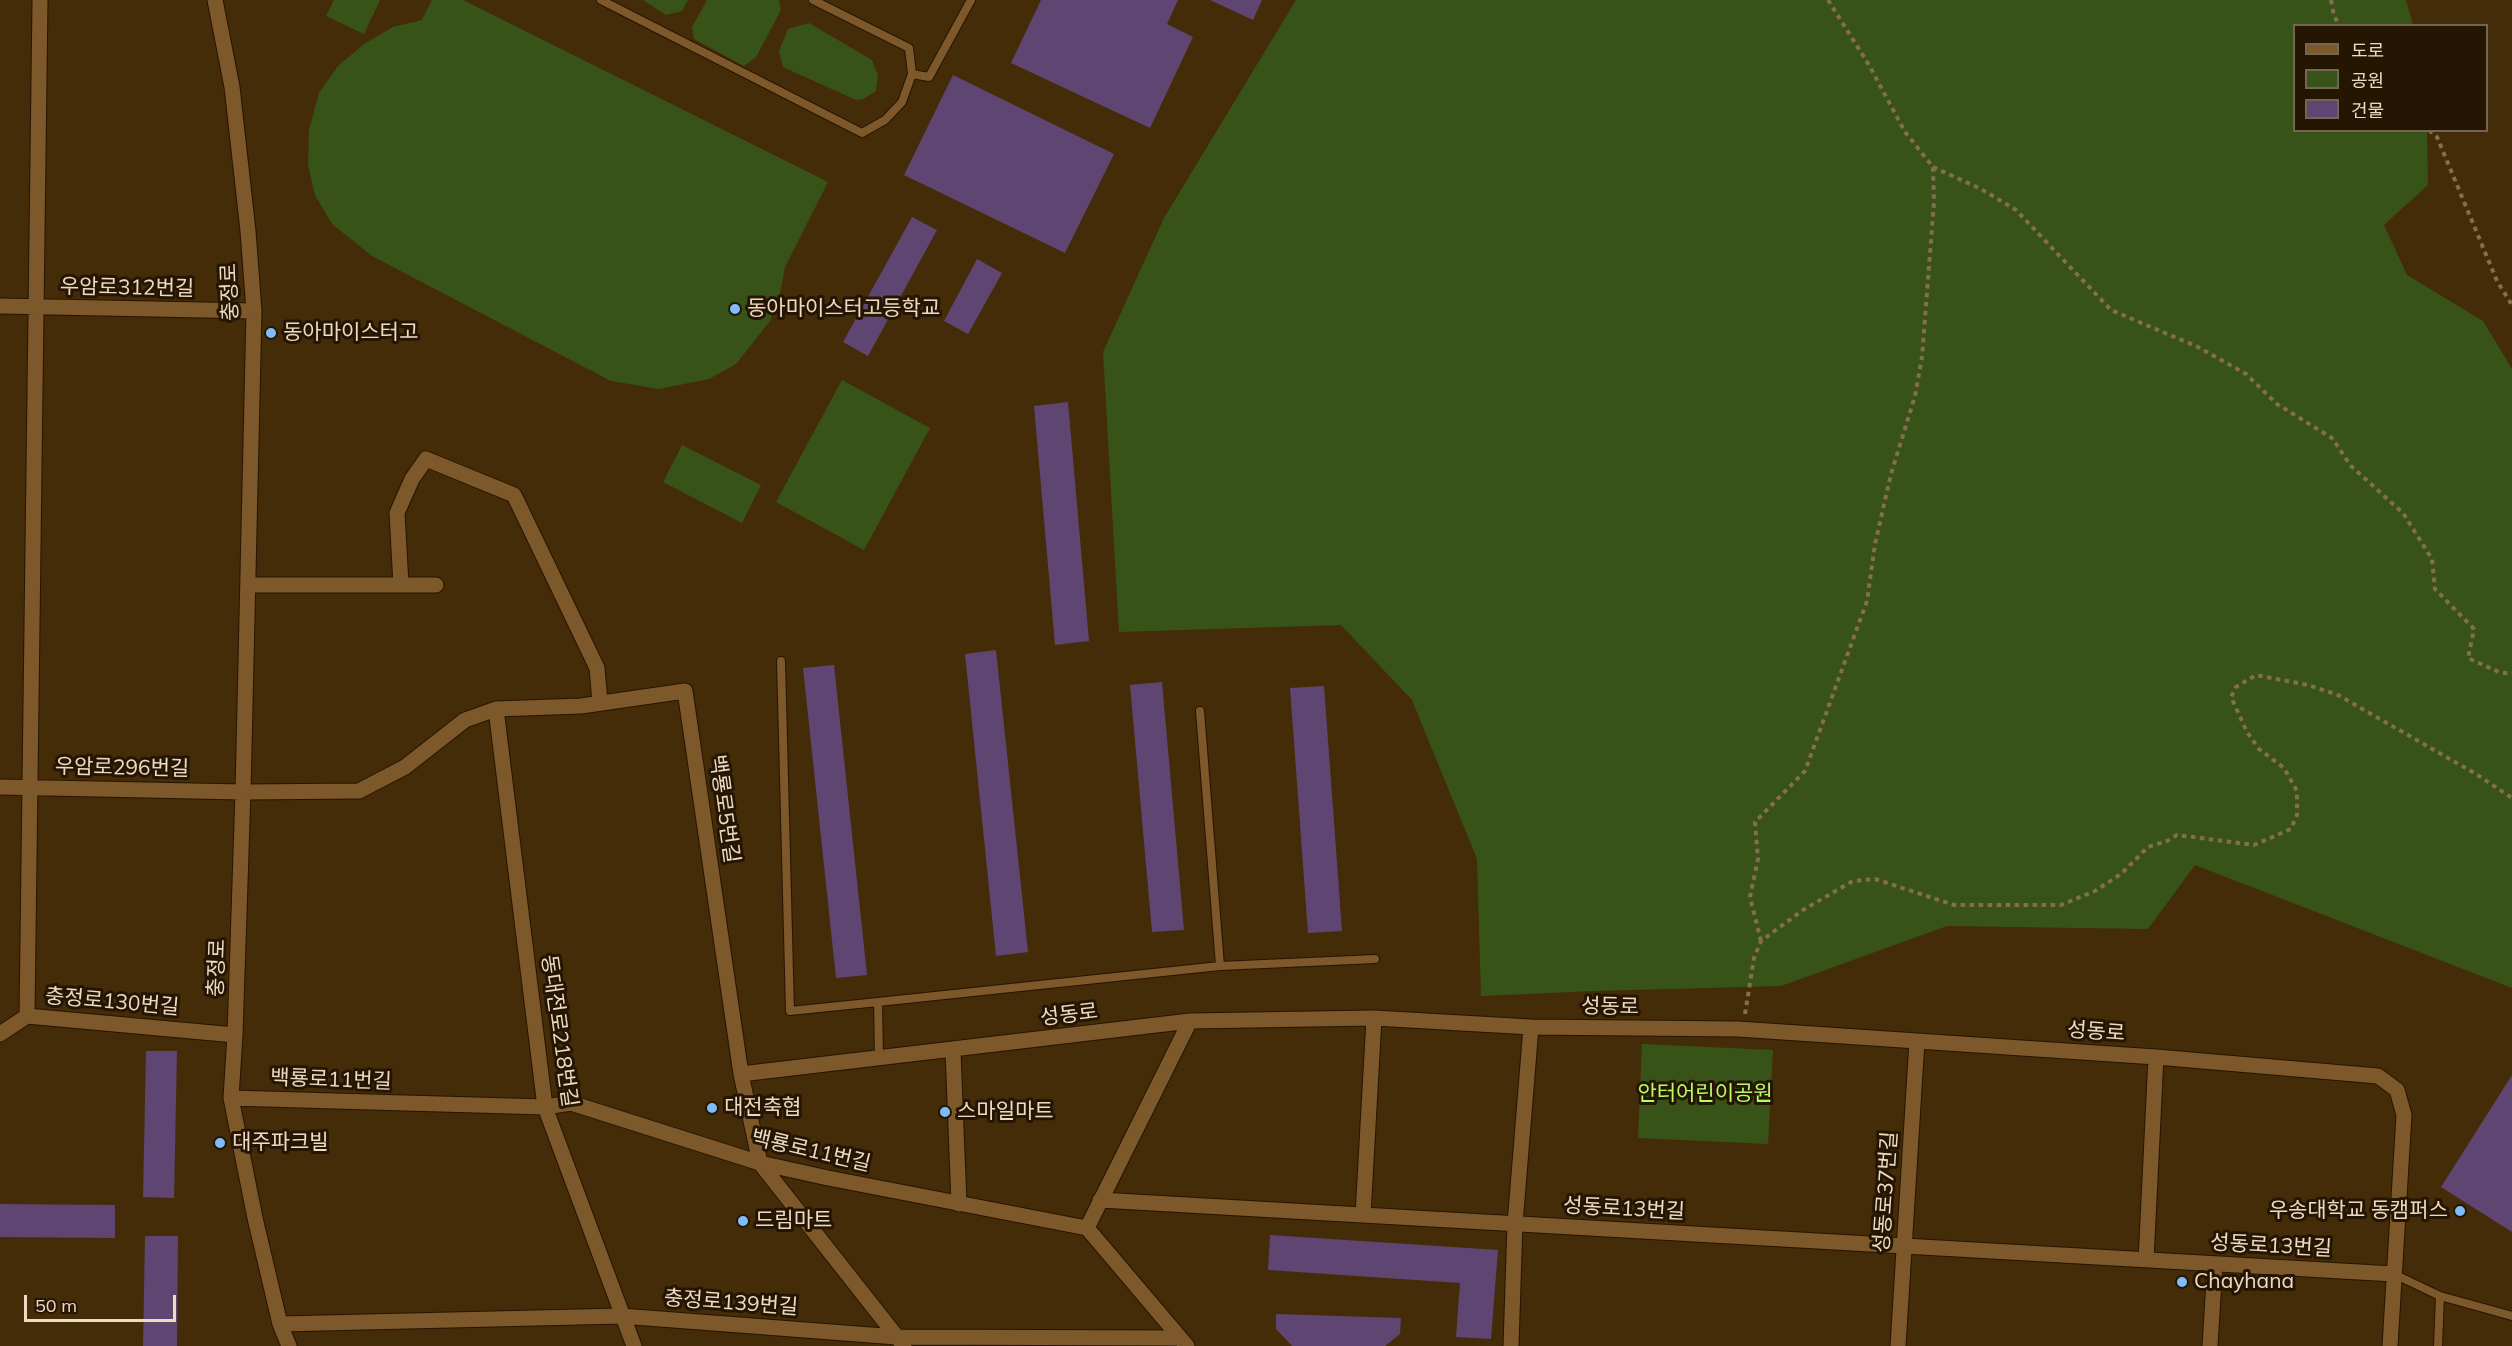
<!DOCTYPE html>
<meta charset="utf-8">
<style>
body{margin:0}
#map{position:relative;width:2512px;height:1346px;overflow:hidden;background:#452c08;font-family:Mulish,"Noto Sans KR",sans-serif}
canvas{display:block}
.legend{position:absolute;left:2293px;top:24px;width:195px;height:108px;box-sizing:border-box;background:#251604;border:2px solid #756450;margin:0;padding:8px 10px;list-style:none;font-size:18px;color:#eed9c2}
.legend li{display:flex;align-items:center;gap:12px;height:30px}
.legend b{width:30px;border:2px solid #756450}
.scale{position:absolute;left:24px;top:1295px;width:152px;height:27px;box-sizing:border-box;border:3px solid #eed9c2;border-top:0;padding-left:8px;font-size:18px;line-height:21px;white-space:nowrap;color:#eed9c2;-webkit-text-stroke:4px #251604;paint-order:stroke}
</style>
<div id="map">
<canvas width="2512" height="1346"></canvas>
<ul class="legend">
<li><b style="height:8px;background:#7c582b"></b>도로</li>
<li><b style="height:16px;background:#385318"></b>공원</li>
<li><b style="height:16px;background:#5f4571"></b>건물</li>
</ul>
<div class="scale">50 m</div>
</div>
<script>
const context = document.querySelector('canvas').getContext('2d');
context.lineJoin = 'round';
function fillPath(path, color) { context.fillStyle = color; context.fill(path, 'evenodd'); }
const shape = rows => new Path2D(rows.map(r => 'M' + r).join(''));
function stroke(path, color, width, dash) { context.strokeStyle = color; context.lineWidth = width; context.lineCap = dash ? 'butt' : 'round'; context.setLineDash(dash || []); context.stroke(path); }
function write(font, color, halo, rows, align = 'center') {
  context.font = font + ' Mulish,"Noto Sans KR",sans-serif'; context.lineWidth = 6; context.setLineDash([]); context.textBaseline = 'middle'; context.strokeStyle = halo; context.fillStyle = color; for (const [text, x, y, turn = 0] of rows) {
    context.save(); context.translate(x, y); context.rotate((+turn || 0) * Math.PI / 180); context.textAlign = isNaN(turn) ? turn : align; if (halo) context.strokeText(text, 0, 0); context.fillText(text, 0, 0); context.restore();
  }
}
fillPath(shape([
 [334,0,380,0,364,34,326,16],
 [432,0,463,0,828,182,785,267,780,293,770,321,736,364,709,379,659,389,611,381,372,256,332,224,315,195,308,165,309,130,319,93,338,66,364,44,393,27,422,20],
 [643,0,688,0,682,11,666,15],
 [707,0,779,0,781,10,756,57,744,66,694,39,692,27],
 [1296,0,2406,0,2413,25,2294,26,2294,130,2427,131,2428,185,2384,225,2407,275,2483,321,2512,369,2512,988,2195,865,2148,929,1947,926,1781,986,1594,991,1481,996,1477,859,1412,700,1341,625,1119,632,1103,352,1164,218],
 [809,23,872,60,878,75,876,91,863,99,856,100,783,67,779,51,788,29],
 [842,380,930,428,864,550,776,502],
 [682,445,761,485,742,523,663,482],
 [1642,1044,1773,1050,1768,1144,1638,1138]
]), '#385318');
fillPath(shape([
 [1041,0,1178,0,1167,24,1193,37,1150,128,1011,63],
 [1210,0,1262,0,1253,20],
 [953,75,1114,154,1065,253,904,175],
 [912,217,937,230,868,356,843,342],
 [977,259,1002,273,968,334,944,321],
 [1068,402,1089,641,1055,645,1034,406],
 [996,650,1028,952,996,956,965,654],
 [834,665,867,975,836,978,803,668],
 [1162,682,1184,930,1152,932,1130,685],
 [1324,686,1342,931,1308,933,1290,688],
 [146,1051,177,1051,174,1198,143,1197],
 [2512,1075,2512,1232,2441,1187],
 [0,1204,115,1205,115,1238,0,1237],
 [1270,1235,1498,1250,1491,1339,1456,1337,1460,1283,1268,1270],
 [145,1236,178,1236,177,1346,143,1346],
 [1276,1314,1401,1318,1400,1334,1385,1346,1292,1346,1276,1329]
]), '#5f4571');
const lane = shape([
 [601,0,862,133,885,120,902,102,912,74,909,48,813,0],
 [912,74,929,77,971,0],
 [781,661,790,1011,878,1002],
 [1200,711,1220,966],
 [879,1059,878,1002,1220,966,1375,959],
 [2394,1274,2440,1296,2512,1316],
 [2438,1346,2440,1296]
]);
const street = shape([
 [215,0,232,87,248,231,254,311,243,792,235,1035,231,1098,255,1218,280,1324,289,1346],
 [0,306,254,311],
 [248,585,436,585],
 [401,585,397,513,412,479,426,459,514,495,597,668,600,703],
 [496,709,545,1107,634,1346],
 [0,787,243,792,359,791,405,767,465,720,496,709,581,706,685,691,741,1074,760,1163,904,1346],
 [27,1016,40,0],
 [27,1016,235,1035],
 [0,1034,27,1016],
 [953,1051,959,1204],
 [741,1074,1190,1021,1374,1018,1531,1027,1738,1029,2156,1057,2378,1076,2397,1090,2404,1115,2390,1346],
 [231,1098,545,1107,571,1103,760,1163,828,1178,1087,1228,1187,1346],
 [1100,1200,2394,1274],
 [1363,1215,1374,1018],
 [1087,1228,1190,1021],
 [2146,1260,2156,1057],
 [280,1324,621,1316,897,1337,1180,1338],
 [1511,1346,1515,1224,1531,1027],
 [1898,1346,1917,1041],
 [2210,1346,2215,1264]
]);
stroke(lane, '#271500', 10);
stroke(street, '#271500', 17);
stroke(shape([
 [2331,0,2334,16,2340,26],
 [2429,130,2437,137,2497,281,2512,305],
 [1933,167,1981,189,2016,210,2111,310,2198,347,2246,374,2277,404,2332,438,2351,466,2403,513,2432,559,2435,589,2474,629,2468,658,2501,673,2512,673],
 [1761,941,1750,897,1758,859,1755,822,1805,771,1867,601,1875,544,1891,474,1915,396,1922,357,1934,202,1933,167,1905,132,1869,65,1828,0],
 [1745,1014,1754,958,1761,941,1803,910,1853,881,1875,879,1954,905,2061,905,2095,891,2121,874,2148,847,2167,841,2177,835,2254,845,2291,829,2297,815,2297,791,2284,768,2259,749,2247,732,2231,697,2236,687,2256,675,2308,685,2338,695,2476,774,2512,798]
]), '#856e4f', 4, [4.5, 4.5]);
stroke(lane, '#7c582b', 8);
stroke(street, '#7c582b', 15);
for (const [x, y, r, color] of [
 [735,309,6,"#81bcfa"],
 [271,333,6,"#81bcfa"],
 [712,1108,6,"#81bcfa"],
 [945,1112,6,"#81bcfa"],
 [220,1143,6,"#81bcfa"],
 [2460,1211,6,"#81bcfa"],
 [743,1221,6,"#81bcfa"],
 [2182,1282,6,"#81bcfa"]
]) { const dot = new Path2D(); dot.arc(x, y, r, 0, 2 * Math.PI); context.fillStyle = color; context.fill(dot); stroke(dot, '#251604', 2); }
write('21px', '#eed9c2', '#251604', [
 ["우암로312번길",127,288,1],
 ["충정로",230,292,-92],
 ["우암로296번길",122,768,1],
 ["백룡로5번길",724,809,82],
 ["충정로",217,968,-88],
 ["충정로130번길",112,1002,5],
 ["성동로",1610,1007,1],
 ["성동로",1069,1015,-7],
 ["동대전로218번길",559,1031,82],
 ["성동로",2096,1032,4],
 ["백룡로11번길",331,1080,2],
 ["백룡로11번길",811,1151,13],
 ["성동로37번길",1886,1192,-86],
 ["성동로13번길",1624,1209,3],
 ["성동로13번길",2271,1246,3],
 ["충정로139번길",731,1303,4]
]);
write('21px', '#eed9c2', '#251604', [
 ["동아마이스터고등학교",747,309],
 ["동아마이스터고",283,333],
 ["대전축협",724,1108],
 ["스마일마트",957,1112],
 ["대주파크빌",232,1143],
 ["우송대학교 동캠퍼스",2448,1211,"right"],
 ["드림마트",755,1221],
 ["Chayhana",2194,1282]
], 'left');
write('21px', '#b5fb64', '#251604', [
 ["안터어린이공원",1705,1094]
]);
</script>
